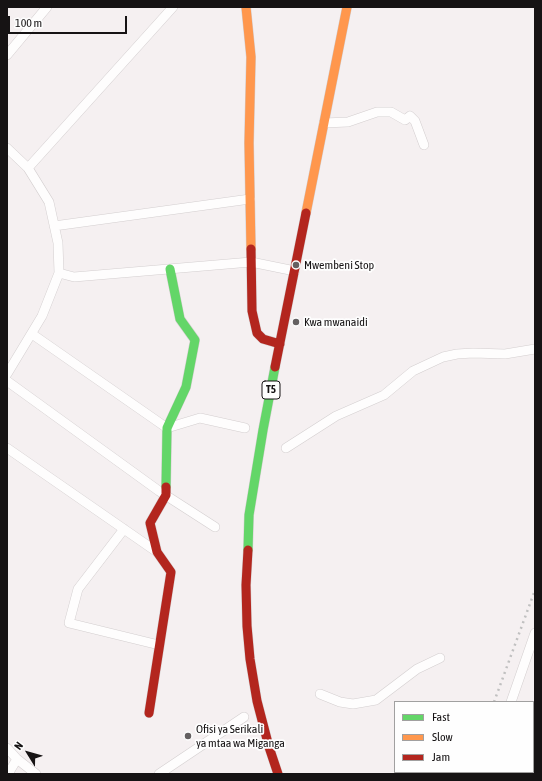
<!DOCTYPE html>
<style>
body{margin:0}
#map{position:relative;width:542px;height:781px;overflow:hidden;background:#f5f0f1;font-family:"Asap Condensed",sans-serif}
canvas{display:block}
.frame{position:absolute;inset:0;border:8px solid #161314;pointer-events:none}
.legend{position:absolute;left:394px;top:701px;width:140px;height:72px;box-sizing:border-box;background:#fefefe;border:1px solid #a1a0a0;margin:0;padding:5px 7px;list-style:none;font-size:12px;color:#161314}
.legend li{display:flex;align-items:center;gap:8px;height:20px}
.legend b{width:20px;border:1px solid #a1a0a0}
.north{position:absolute;left:8px;top:733px;width:40px;height:40px;-webkit-text-stroke:3px #fefefe;paint-order:stroke;rotate:307deg;font-size:11px;font-weight:700;line-height:16px;text-align:center;color:#161314}
.north::after{content:'';display:block;margin:auto;width:14px;height:18px;background:#161314;clip-path:polygon(50% 0,100% 100%,50% 72%,0 100%)}
.scale{position:absolute;left:8px;top:16px;width:119px;height:18px;box-sizing:border-box;border:2px solid #161314;border-top:0;padding-left:5px;font-size:12px;line-height:14px;white-space:nowrap;color:#161314;-webkit-text-stroke:3px #fefefe;paint-order:stroke}
</style>
<div id="map">
<canvas width="542" height="781"></canvas>
<div class="frame"></div>
<ul class="legend">
<li><b style="height:5px;background:#63d668"></b>Fast</li>
<li><b style="height:5px;background:#ff974d"></b>Slow</li>
<li><b style="height:5px;background:#b3261e"></b>Jam</li>
</ul>
<div class="north">N</div>
<div class="scale">100 m</div>
</div>
<script>
const context = document.querySelector('canvas').getContext('2d');
context.lineJoin = 'round';
const shape = rows => new Path2D(rows.map(r => 'M' + r).join(''));
function stroke(path, color, width, dash) { context.strokeStyle = color; context.lineWidth = width; context.lineCap = dash ? 'butt' : 'round'; context.setLineDash(dash || []); context.stroke(path); }
function write(font, color, halo, rows, align = 'center') {
  context.font = font + ' "Asap Condensed",sans-serif'; context.lineWidth = 3.5; context.setLineDash([]); context.textBaseline = 'middle'; context.strokeStyle = halo; context.fillStyle = color; for (const [text, x, y, turn = 0] of rows) {
    context.save(); context.translate(x, y); context.rotate((+turn || 0) * Math.PI / 180); context.textAlign = isNaN(turn) ? turn : align; if (halo) context.strokeText(text, 0, 0); context.fillText(text, 0, 0); context.restore();
  }
}
const street = shape([
 [7,55,47,7],
 [324,123,348,122,377,112,391,112,405,120,410,116,415,121,424,145],
 [7,148,28,168,49,202,58,243,59,273,42,316,7,374],
 [28,168,173,7],
 [54,226,250,199],
 [59,273,74,277,251,262,295,271],
 [32,334,167,428,200,418,245,428],
 [7,381,159,491,215,527],
 [7,448,157,552],
 [286,448,336,416,384,395,413,371,443,357,457,354,473,353,505,354,535,349],
 [124,529,78,589,69,623,159,645],
 [320,694,340,702,353,704,376,700,417,669,440,658],
 [511,702,535,633],
 [7,748,17,759,36,774],
 [8,774,17,759],
 [159,774,244,717],
 [482,774,483,772]
]);
const fast = shape([
 [166,487,167,428,186,387,195,340,180,319,170,269],
 [248,550,249,515,263,430,275,367]
]);
const slow = shape([
 [246,7,251,57,249,143,251,249],
 [306,213,347,7]
]);
const jam = shape([
 [251,249,252,311,257,333,263,339,280,344],
 [275,367,306,213],
 [248,550,246,585,247,626,250,659,257,701,269,747,278,774],
 [149,713,171,572,157,552,150,523,166,495,166,487]
]);
stroke(street, '#d3cecf', 10);
stroke(fast, '#d3cecf', 10);
stroke(slow, '#d3cecf', 10);
stroke(jam, '#d3cecf', 10);
stroke(street, '#fefdfd', 9);
stroke(fast, '#63d668', 9);
stroke(slow, '#ff974d', 9);
stroke(jam, '#b3261e', 9);
stroke(shape([
 [494,702,535,590],
 [464,774,465,772]
]), '#c0c0c0', 2.5, [2, 4]);
for (const [x, y, r, color] of [
 [296,265,4,"#646061"],
 [296,322,4,"#646061"],
 [188,736,4,"#646061"]
]) { const dot = new Path2D(); dot.arc(x, y, r, 0, 2 * Math.PI); context.fillStyle = color; context.fill(dot); stroke(dot, '#fefefe', 1.5); }
for (const [x, y, w] of [
 [271,390,18]
]) { const box = new Path2D(); box.roundRect(x - w / 2, y - 9, w, 18, 3); context.fillStyle = '#fefefe'; context.fill(box); stroke(box, '#161314', 1); }
write('bold 11px', '#161314', null, [
 ["T5",271,390]
]);
write('12px', '#161314', '#fefefe', [
 ["Mwembeni Stop",304,265],
 ["Kwa mwanaidi",304,322],
 ["Ofisi ya Serikali",196,729],
 ["ya mtaa wa Miganga",196,743]
], 'left');
</script>
